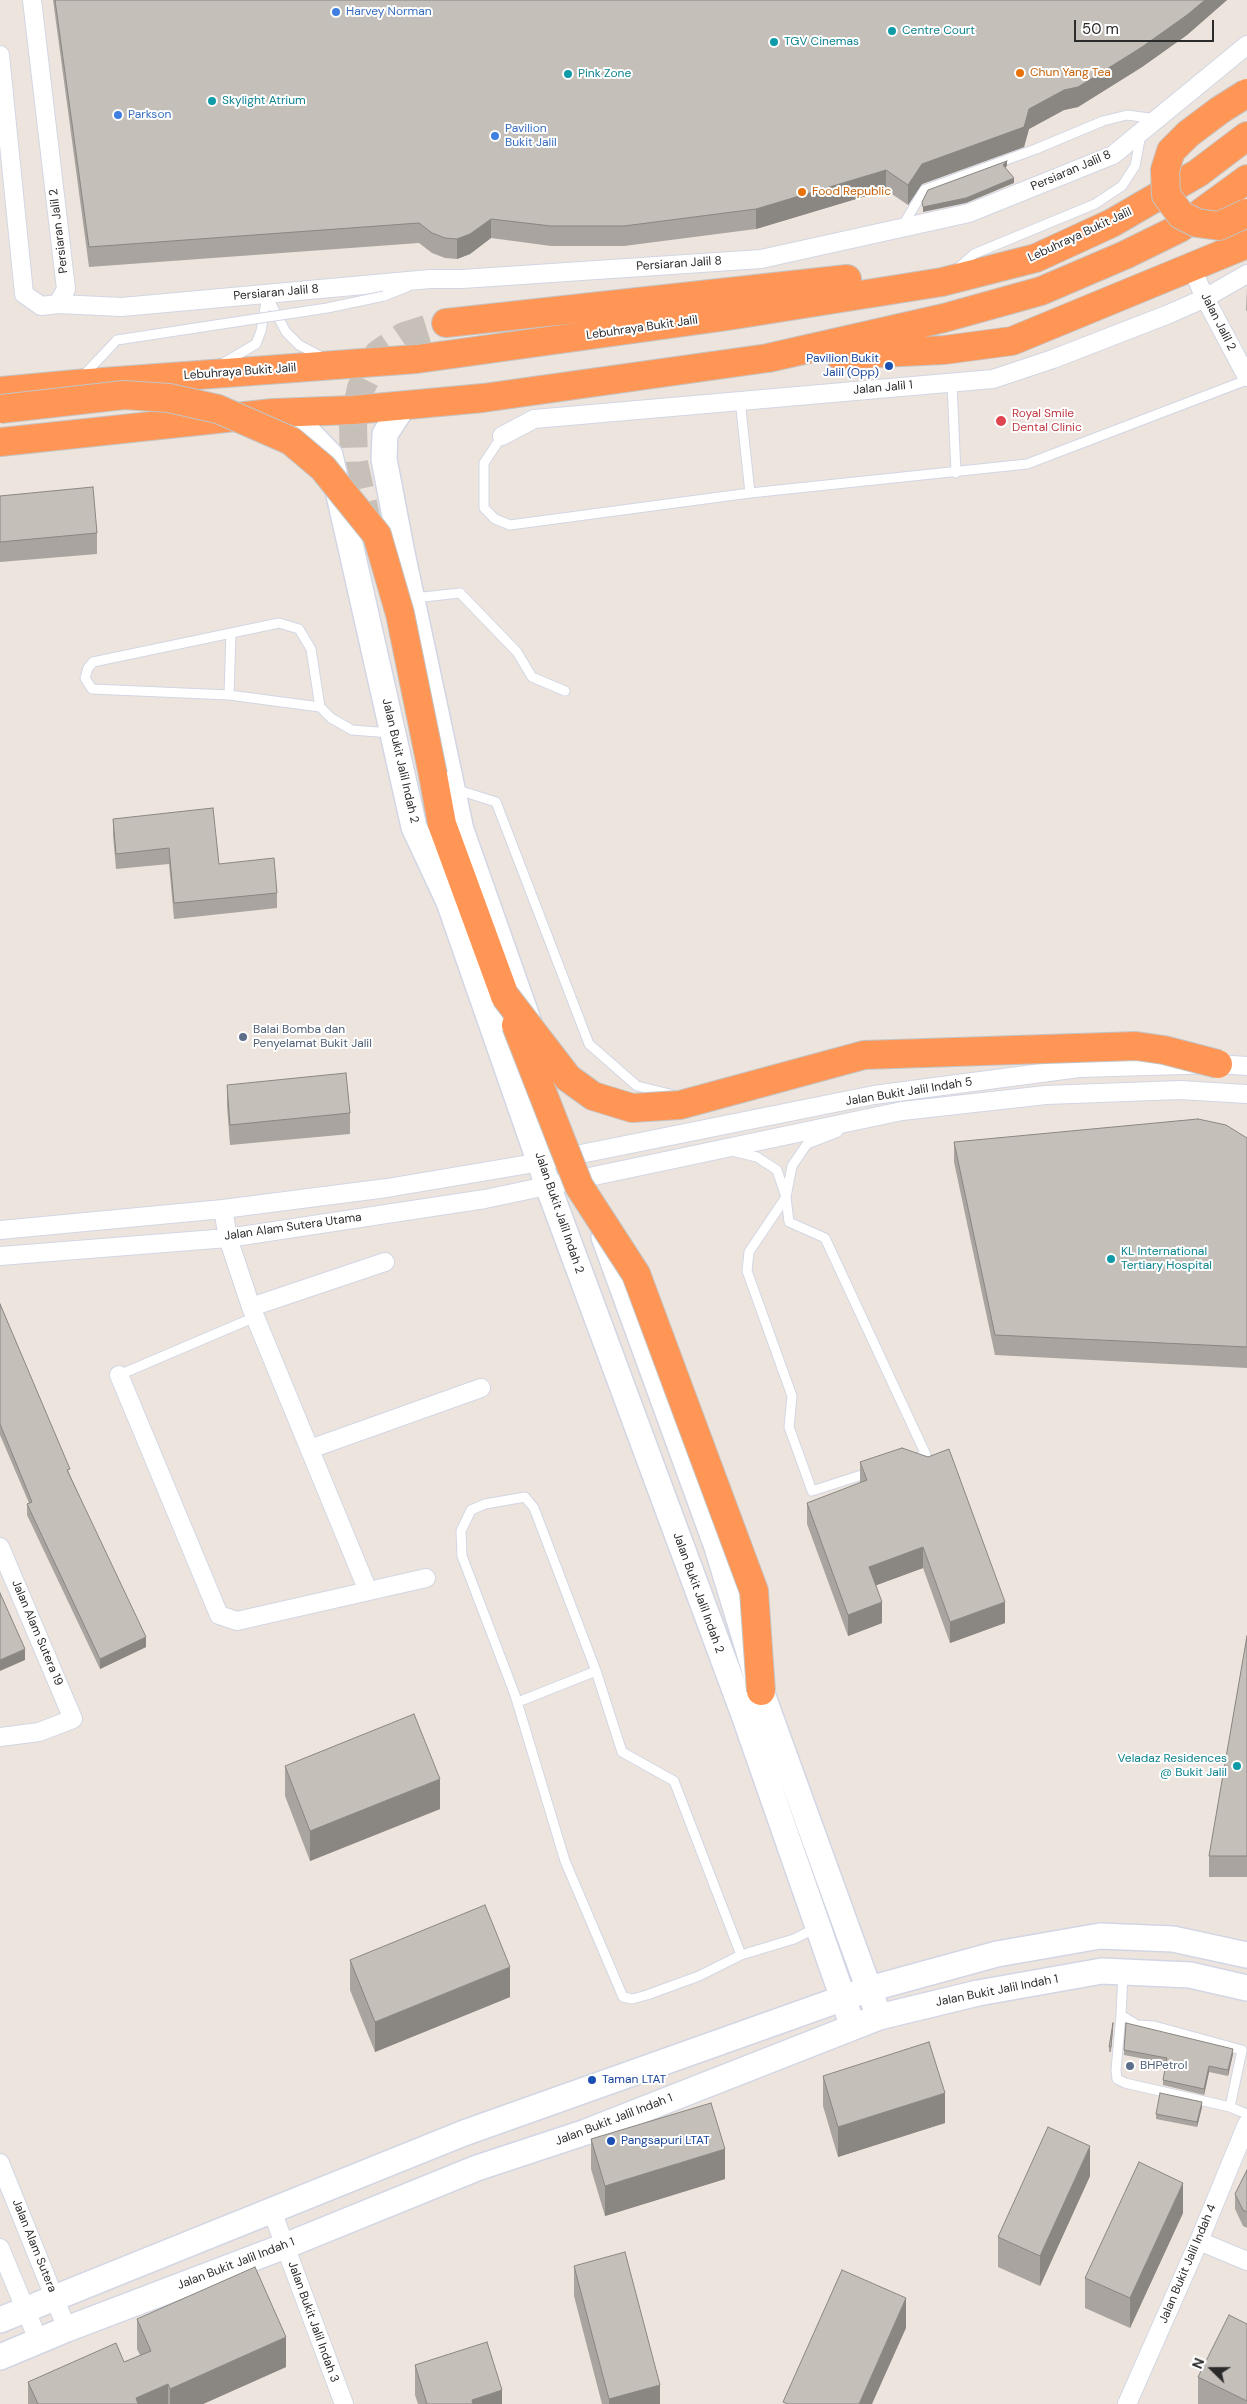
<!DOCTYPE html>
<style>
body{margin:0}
#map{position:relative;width:1247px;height:2404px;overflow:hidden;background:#ede5dd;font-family:"DM Sans",sans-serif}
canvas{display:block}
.north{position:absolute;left:1187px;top:2344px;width:50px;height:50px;-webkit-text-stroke:4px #fff;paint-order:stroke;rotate:292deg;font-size:14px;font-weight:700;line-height:20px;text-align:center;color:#2b2b2b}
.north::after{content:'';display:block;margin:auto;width:18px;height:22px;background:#2b2b2b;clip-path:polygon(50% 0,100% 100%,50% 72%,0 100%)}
.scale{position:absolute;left:1074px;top:20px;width:140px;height:22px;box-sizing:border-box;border:2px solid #2b2b2b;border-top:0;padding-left:6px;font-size:15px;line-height:18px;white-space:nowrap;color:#2b2b2b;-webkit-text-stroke:4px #fff;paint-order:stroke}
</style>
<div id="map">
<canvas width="1247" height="2404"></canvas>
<div class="north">N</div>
<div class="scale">50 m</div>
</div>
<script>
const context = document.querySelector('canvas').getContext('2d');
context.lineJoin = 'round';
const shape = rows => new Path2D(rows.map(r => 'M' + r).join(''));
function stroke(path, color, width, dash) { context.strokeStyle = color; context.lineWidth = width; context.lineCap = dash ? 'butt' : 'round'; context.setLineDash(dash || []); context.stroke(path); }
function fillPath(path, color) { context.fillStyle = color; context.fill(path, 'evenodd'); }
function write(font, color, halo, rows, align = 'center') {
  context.font = font + ' "DM Sans",sans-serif'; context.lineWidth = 4; context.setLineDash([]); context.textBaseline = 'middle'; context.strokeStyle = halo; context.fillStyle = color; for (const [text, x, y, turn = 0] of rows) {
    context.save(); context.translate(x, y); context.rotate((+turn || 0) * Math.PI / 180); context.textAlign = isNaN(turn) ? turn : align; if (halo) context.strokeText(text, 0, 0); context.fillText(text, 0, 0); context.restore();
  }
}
stroke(shape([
 [369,530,354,463,353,424,361,388,378,354,404,336,446,323]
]), '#c6c0b9', 28, [28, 14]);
const lane = shape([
 [902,227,924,190,1036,149,1103,121,1127,115,1156,119],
 [957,269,974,254,1095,204,1122,186,1135,166,1141,134],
 [384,296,407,287],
 [222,364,256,344,261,331,267,296,286,332,299,345,324,358],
 [81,378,117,340],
 [952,384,956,473],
 [740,400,750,493],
 [502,436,484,463,484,508,495,519,510,525,750,493,1027,464,1247,380],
 [414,598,460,593,517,652,532,677,565,691],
 [229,695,231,633],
 [320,707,229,695,92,689,85,678,88,668,93,662,279,623,299,629,311,649,320,707,331,718,352,730,391,733],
 [455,789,496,802,589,1044,637,1086,674,1095],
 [838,1132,807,1144,792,1166,786,1197,789,1222,825,1238,926,1455,912,1459],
 [732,1151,757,1157,777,1170,786,1197,749,1252,747,1271,792,1396,789,1427,812,1491,871,1472],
 [119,1375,255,1317],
 [518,1702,596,1671],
 [741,1955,674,1781,622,1752,596,1671,534,1508,525,1497,485,1504,471,1510,461,1531,462,1556,515,1695,565,1861,623,1997,632,1999,647,1995,699,1976,741,1955,794,1939,816,1928],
 [1123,1973,1121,2015,1137,2025,1154,2026,1242,2050,1230,2107,1247,2114],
 [1121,2015,1116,2070,1117,2079,1125,2083,1230,2107]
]);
const street = shape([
 [32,0,66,289,58,304],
 [0,55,24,294,41,306,58,304,122,307,430,279,462,279,761,259,969,213,1113,155,1247,45],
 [1191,266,1205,298,1247,377],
 [502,436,534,419,993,379,1053,359,1169,314,1205,298,1247,274],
 [223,1209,228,1238,251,1307,368,1591],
 [0,1230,223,1209,387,1188,541,1162,874,1095,1079,1068,1218,1064,1247,1066],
 [0,1256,228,1238,485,1199,902,1111,1046,1095,1180,1090,1247,1094],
 [251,1307,385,1262],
 [119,1375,219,1615,237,1621,426,1578],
 [310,1449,481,1388],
 [0,1547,73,1719,39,1732,0,1737],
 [0,2163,67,2329],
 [272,2211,344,2404],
 [1199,2241,1247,2261],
 [0,2248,39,2342],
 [1127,2404,1199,2241,1247,2124]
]);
const secondary = shape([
 [404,405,385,434,384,459,402,553,461,830,528,1020],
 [273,413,304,428,330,455,414,827,449,902,548,1186,744,1715,853,2027],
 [604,1237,717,1547,761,1691,879,2017],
 [0,2320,464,2133,869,1989,997,1954,1100,1936,1173,1939,1247,1955],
 [0,2357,67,2329,285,2246,477,2168,586,2132,879,2017,978,1993,1102,1971,1190,1975,1247,1988]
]);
const highway = shape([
 [446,323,847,279],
 [839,355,944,350,1012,341,1247,244],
 [0,391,76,384,417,359,728,316,942,282,1036,258,1112,223,1198,173,1247,136],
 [0,442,273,413,353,410,483,398,768,358,944,318,1041,291,1125,255,1180,228,1247,179],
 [433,775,442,824,505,996]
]);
stroke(lane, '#d2d6e4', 11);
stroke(street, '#d2d6e4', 20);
stroke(secondary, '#d2d6e4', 28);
stroke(highway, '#c4c4c4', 30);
stroke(lane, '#fff', 9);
stroke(street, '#fff', 18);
stroke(secondary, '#fff', 25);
stroke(highway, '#ff9656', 28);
const laneBridge = shape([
 [117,340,327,308,384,296]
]);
const highwayBridge = shape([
 [1247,93,1220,110,1188,134,1171,151,1165,170,1166,195,1181,215,1197,223,1219,226,1247,213],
 [0,409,124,395,169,398,218,409,291,441,323,468,377,535,400,614,433,775],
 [505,996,568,1078,593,1096,632,1108,680,1105,864,1055,1136,1046,1164,1050,1218,1064],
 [516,1025,579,1186,636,1274,754,1591,761,1691]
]);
stroke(laneBridge, '#d2d6e4', 11, []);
stroke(highwayBridge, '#c4c4c4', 30, []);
stroke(laneBridge, '#fff', 9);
stroke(highwayBridge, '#ff9656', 28);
fillPath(shape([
 [53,0,1227,0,1187,35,1142,67,1078,107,1064,110,1029,129,1024,147,922,184,908,205,886,190,756,229,624,246,551,246,491,238,470,254,457,259,445,258,432,253,419,243,89,267],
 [1247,288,1247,311,1246,310],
 [0,496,97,533,97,554,0,562],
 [113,819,219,864,277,893,277,908,174,919,169,864,116,869,113,835],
 [227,1085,350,1113,350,1134,230,1145,227,1106],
 [1247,1138,1247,1368,995,1355,954,1162,954,1142],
 [0,1304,70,1475,146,1647,100,1669,27,1515,27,1504,29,1503,0,1435],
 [860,1462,1005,1623,950,1643,923,1568,876,1585,882,1623,848,1636,807,1524,807,1503,860,1483],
 [1247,1636,1247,1877,1209,1877,1209,1856],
 [285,1766,440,1809,310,1861,285,1796],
 [350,1960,510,1997,375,2052,350,1990],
 [1113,2029,1111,2052,1109,2052,1109,2047],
 [1124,2050,1233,2054,1228,2076,1209,2072,1204,2095,1163,2085,1163,2080,1166,2063,1124,2055],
 [823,2076,945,2123,838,2157,823,2106],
 [1202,2107,1197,2127,1156,2119,1156,2114],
 [591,2139,725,2179,605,2216,591,2169],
 [1247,2170,1247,2228,1243,2226,1235,2209,1235,2194],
 [1090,2176,1040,2286,998,2267,998,2237],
 [1183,2213,1130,2328,1085,2308,1085,2278],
 [574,2266,660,2404,602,2404,574,2296],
 [137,2319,286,2367,203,2404,28,2404,28,2382,124,2362,140,2355,137,2349],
 [1247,2324,1247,2404,1198,2404,1198,2377],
 [415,2365,502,2404,418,2404,415,2395]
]), '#a9a49f');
fillPath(shape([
 [1205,0,1227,0,1187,35,1142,67,1078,107,1064,110,1029,129,1024,147,922,184,908,205,908,185,922,164,1064,90],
 [1007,161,1007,166,1003,170,1003,165],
 [886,170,886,190,756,229,756,209],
 [1014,178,1014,183,966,203,923,212,923,207],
 [491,219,491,238,470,254,457,259,457,239],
 [923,1547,923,1568,869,1588,869,1567],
 [882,1602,882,1623,848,1636,848,1615],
 [1005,1602,1005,1623,950,1643,950,1622],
 [146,1637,146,1647,100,1669,100,1659],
 [25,1649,25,1660,0,1671,0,1660],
 [440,1779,440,1809,310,1861,310,1831],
 [510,1967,510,1997,375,2052,375,2022],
 [1233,2049,1233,2054,1228,2076,1228,2070],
 [1209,2066,1209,2072,1204,2095,1204,2089],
 [945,2093,945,2123,838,2157,838,2127],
 [1202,2102,1202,2107,1197,2127,1197,2122],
 [1090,2146,1090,2176,1040,2286,1040,2256],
 [725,2149,725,2179,605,2216,605,2186],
 [1183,2183,1183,2213,1130,2328,1130,2298],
 [906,2298,906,2328,872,2404,859,2404],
 [286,2337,286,2367,203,2404,170,2404,170,2389],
 [168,2384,168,2404,136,2404,136,2398],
 [660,2385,660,2404,609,2404,609,2399],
 [502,2390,502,2404,472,2404,472,2400]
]), '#8a8682');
const building = shape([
 [55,0,1205,0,1187,15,1142,47,1078,87,1064,90,1029,109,1024,127,922,164,908,185,886,170,756,209,624,226,551,226,491,219,470,234,457,239,445,238,432,233,419,223,89,247,55,0],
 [1007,161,1003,165,1014,178,966,198,923,207,922,202,928,190,1007,161],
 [93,487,97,533,0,542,0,496,93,487],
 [213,808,219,864,274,858,277,893,174,903,169,848,116,854,113,819,213,808],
 [346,1073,350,1113,230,1125,227,1085,346,1073],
 [1198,1119,1226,1125,1247,1138,1247,1347,995,1335,954,1142,1198,1119],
 [0,1304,70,1469,67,1470,146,1637,100,1659,27,1504,32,1502,0,1424,0,1304],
 [902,1448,928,1457,949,1449,1005,1602,950,1622,923,1547,869,1567,882,1602,848,1615,807,1503,867,1480,860,1462,902,1448],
 [0,1593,25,1649,0,1660,0,1593],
 [1247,1636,1247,1856,1209,1856,1247,1636],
 [414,1714,440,1779,310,1831,285,1766,414,1714],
 [485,1905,510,1967,375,2022,350,1960,485,1905],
 [1113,2023,1111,2047,1109,2047,1113,2023],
 [1126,2023,1233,2049,1228,2070,1209,2066,1204,2089,1163,2080,1167,2058,1124,2050,1126,2023],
 [929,2042,945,2093,838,2127,823,2076,929,2042],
 [1160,2093,1202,2102,1197,2122,1156,2114,1160,2093],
 [711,2103,725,2149,605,2186,591,2139,711,2103],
 [1048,2127,1090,2146,1040,2256,998,2237,1048,2127],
 [1139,2162,1183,2183,1130,2298,1085,2278,1139,2162],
 [1247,2170,1247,2212,1243,2210,1235,2194,1247,2170],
 [625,2252,660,2385,609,2399,574,2266,625,2252],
 [255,2267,286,2337,170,2389,168,2384,136,2398,138,2404,38,2404,28,2382,116,2343,124,2362,151,2351,137,2319,255,2267],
 [842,2270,906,2298,859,2404,788,2404,783,2402,842,2270],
 [1229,2315,1247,2324,1247,2401,1198,2377,1229,2315],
 [487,2342,502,2390,472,2400,473,2404,427,2404,415,2365,487,2342]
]);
fillPath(building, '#c5bfb9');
stroke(building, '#8a8682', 1);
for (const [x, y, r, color] of [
 [336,12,5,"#3f7fe0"],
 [892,31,5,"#0f9aa8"],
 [774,42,5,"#0f9aa8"],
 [1020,73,5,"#e8710a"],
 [568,74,5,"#0f9aa8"],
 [212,101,5,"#0f9aa8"],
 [118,115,5,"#3f7fe0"],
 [495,136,5,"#3f7fe0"],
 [802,192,5,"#e8710a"],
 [889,366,5,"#1a4fb4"],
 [1001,421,6,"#e0444e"],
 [243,1037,5,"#5c6f8a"],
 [1111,1259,5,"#0f9aa8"],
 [1237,1766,5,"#0f9aa8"],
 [1130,2066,5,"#5c6f8a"],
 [592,2080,5,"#1a4fb4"],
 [611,2141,5,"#1a4fb4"]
]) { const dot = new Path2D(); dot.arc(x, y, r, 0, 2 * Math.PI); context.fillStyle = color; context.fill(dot); stroke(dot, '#fff', 2); }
write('12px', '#366cbe', '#fff', [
 ["Harvey Norman",346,12],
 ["Parkson",128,115],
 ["Pavilion",505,129],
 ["Bukit Jalil",505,143]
], 'left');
write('12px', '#0d838f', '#fff', [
 ["Centre Court",902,31],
 ["TGV Cinemas",784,42],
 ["Pink Zone",578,74],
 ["Skylight Atrium",222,101],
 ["KL International",1121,1252],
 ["Tertiary Hospital",1121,1266],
 ["Veladaz Residences",1227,1759,"right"],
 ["@ Bukit Jalil",1227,1773,"right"]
], 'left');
write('12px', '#c56008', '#fff', [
 ["Chun Yang Tea",1030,73],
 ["Food Republic",812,192]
], 'left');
write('12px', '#2b2b2b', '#fff', [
 ["Persiaran Jalil 8",1071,171,-23],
 ["Persiaran Jalil 2",59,231,-97],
 ["Lebuhraya Bukit Jalil",1080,235,-25],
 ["Persiaran Jalil 8",679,264,-4],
 ["Persiaran Jalil 8",276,293,-5],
 ["Jalan Jalil 2",1218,322,63],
 ["Lebuhraya Bukit Jalil",642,328,-8],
 ["Lebuhraya Bukit Jalil",240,372,-4],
 ["Jalan Jalil 1",883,388,-5],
 ["Jalan Bukit Jalil Indah 2",400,761,77],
 ["Jalan Bukit Jalil Indah 5",909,1092,-9],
 ["Jalan Bukit Jalil Indah 2",559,1213,71],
 ["Jalan Alam Sutera Utama",293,1227,-8],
 ["Jalan Bukit Jalil Indah 2",698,1593,70],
 ["Jalan Alam Sutera 19",37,1633,67],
 ["Jalan Bukit Jalil Indah 1",997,1991,-11],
 ["Jalan Bukit Jalil Indah 1",614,2120,-21],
 ["Jalan Alam Sutera",34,2246,68],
 ["Jalan Bukit Jalil Indah 1",236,2264,-21],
 ["Jalan Bukit Jalil Indah 4",1188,2264,-67],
 ["Jalan Bukit Jalil Indah 3",313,2322,70]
]);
write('12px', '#164399', '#fff', [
 ["Pavilion Bukit",879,359,"right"],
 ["Jalil (Opp)",879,373,"right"],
 ["Taman LTAT",602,2080],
 ["Pangsapuri LTAT",621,2141]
], 'left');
write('12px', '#be3a42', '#fff', [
 ["Royal Smile",1012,414],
 ["Dental Clinic",1012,428]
], 'left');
write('12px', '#4e5e75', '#fff', [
 ["Balai Bomba dan",253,1030],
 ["Penyelamat Bukit Jalil",253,1044],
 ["BHPetrol",1140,2066]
], 'left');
</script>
